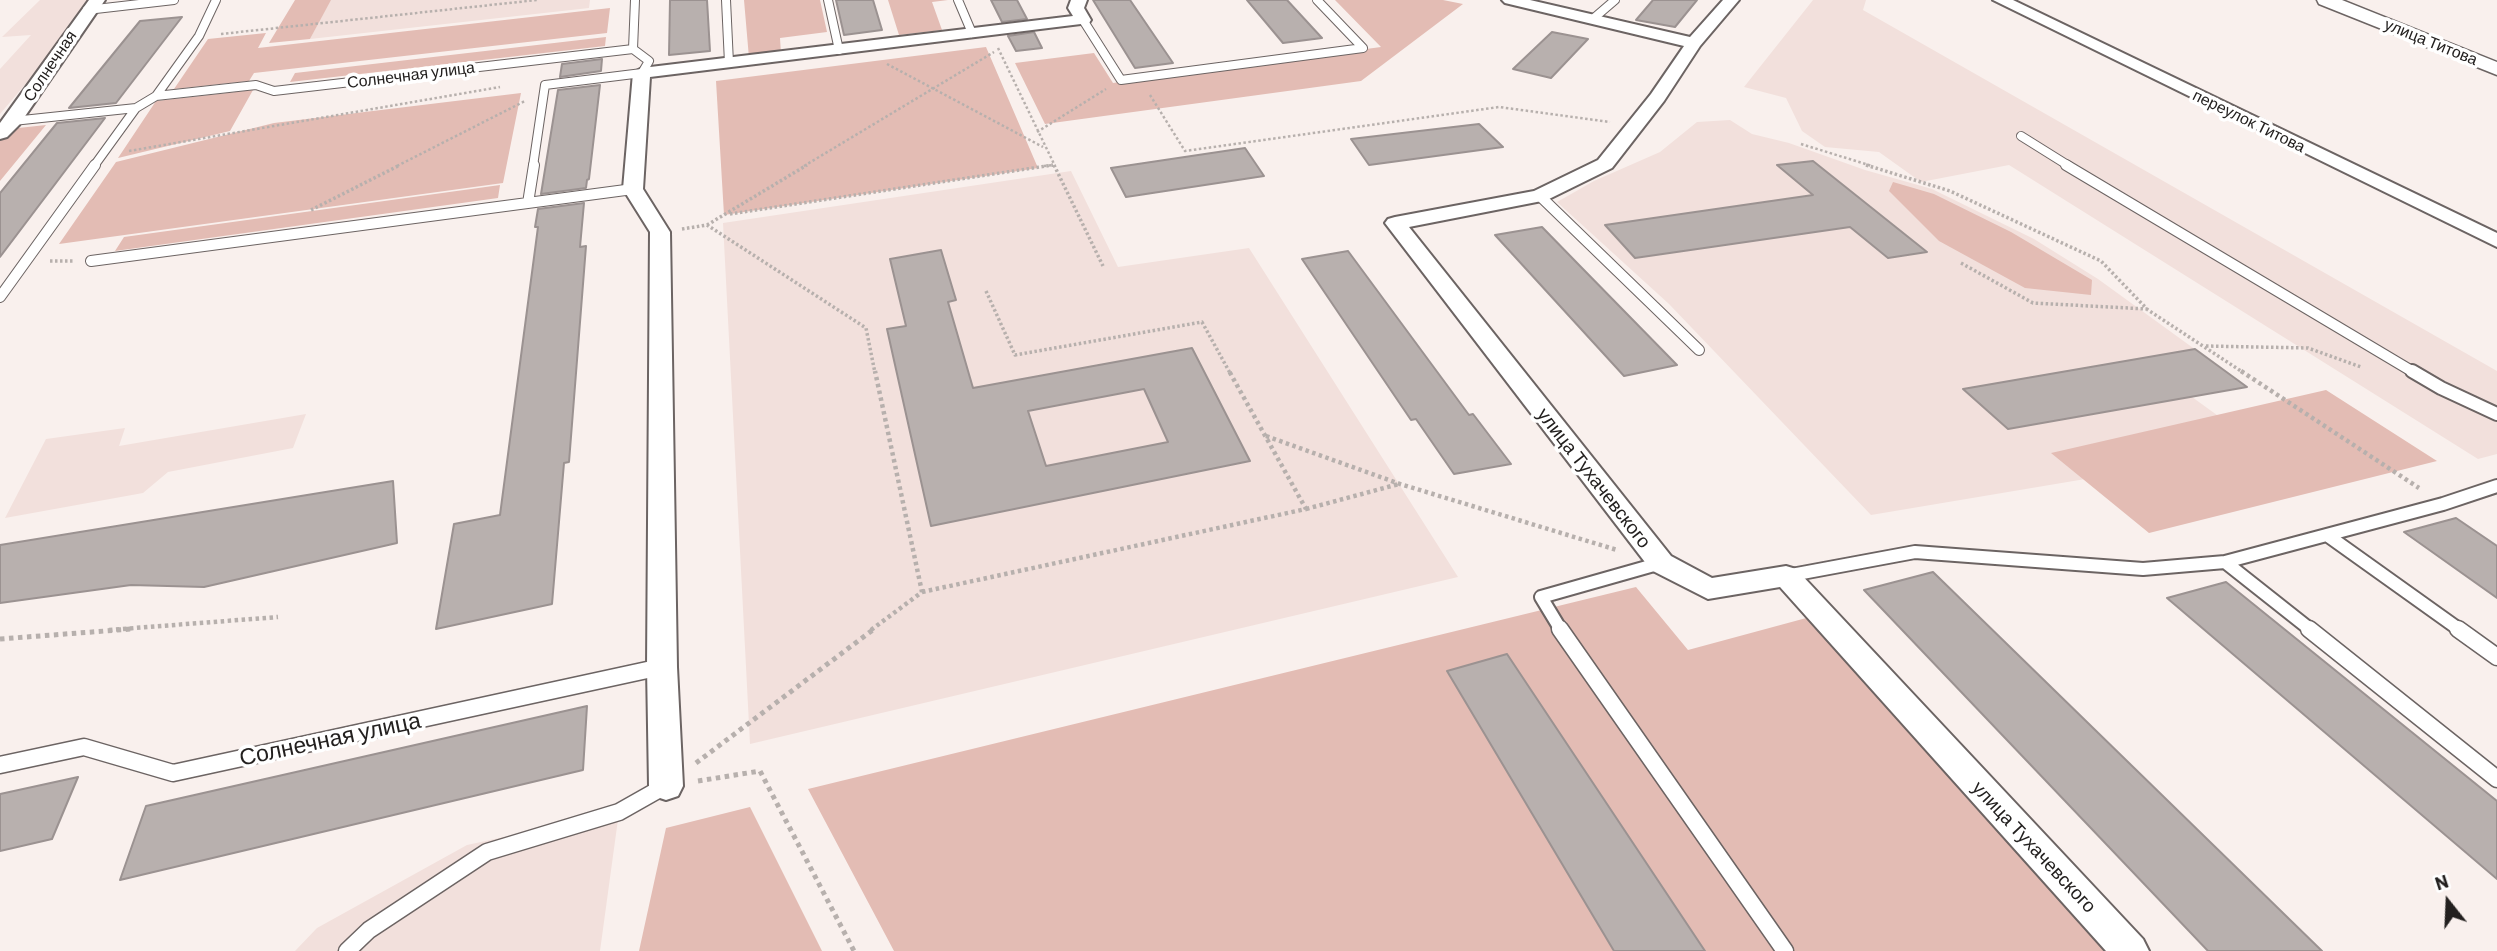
<!DOCTYPE html>
<meta charset="utf-8">
<style>
body{margin:0}
#map{position:relative;width:2497px;height:951px;overflow:hidden;background:#f9f0ed;font-family:Barlow,sans-serif}
canvas{display:block}
.north{position:absolute;left:2413px;top:867px;width:70px;height:70px;-webkit-text-stroke:5px #fff;paint-order:stroke;rotate:342deg;font-size:19px;font-weight:700;line-height:28px;text-align:center;color:#23201f}
.north::after{content:'';display:block;margin:auto;width:24px;height:32px;background:#23201f;clip-path:polygon(50% 0,100% 100%,50% 72%,0 100%)}
</style>
<div id="map">
<canvas width="2497" height="951"></canvas>
<div class="north">N</div>
</div>
<script>
const context = document.querySelector('canvas').getContext('2d');
context.lineJoin = 'round';
function fillPath(path, color) { context.fillStyle = color; context.fill(path, 'evenodd'); }
const shape = rows => new Path2D(rows.map(r => 'M' + r).join(''));
function stroke(path, color, width, dash) { context.strokeStyle = color; context.lineWidth = width; context.lineCap = dash ? 'butt' : 'round'; context.setLineDash(dash || []); context.stroke(path); }
function write(font, color, halo, rows, align = 'center') {
  context.font = font + ' Barlow,sans-serif'; context.lineWidth = 7; context.setLineDash([]); context.textBaseline = 'middle'; context.strokeStyle = halo; context.fillStyle = color; for (const [text, x, y, turn = 0] of rows) {
    context.save(); context.translate(x, y); context.rotate((+turn || 0) * Math.PI / 180); context.textAlign = isNaN(turn) ? turn : align; if (halo) context.strokeText(text, 0, 0); context.fillText(text, 0, 0); context.restore();
  }
}
fillPath(shape([
 [40,0,97,0,0,114,0,69,31,35,2,37],
 [330,0,590,0,589,8,310,39],
 [1813,0,1866,0,1863,10,2497,371,2497,454,2478,459,2009,165,1921,182,1879,152,1825,147,1802,131,1786,98,1744,87],
 [1730,120,1752,134,1789,143,1865,170,1932,189,2034,239,2098,279,2247,387,2192,397,2264,449,1871,515,1669,304,1557,202,1594,181,1660,152,1697,122],
 [1071,171,1118,267,1249,248,1458,577,750,744,723,223],
 [306,414,293,448,168,472,143,493,5,518,46,439,125,428,119,446],
 [619,812,600,951,295,951,317,928,467,845]
]), '#f2e0dc');
fillPath(shape([
 [295,0,331,0,310,39,269,43],
 [744,0,820,0,827,32,780,38,781,54,749,58],
 [888,0,948,0,932,2,942,30,899,35],
 [1335,0,1443,0,1463,4,1361,81,1045,124,1015,63,1094,53,1113,83,1381,47],
 [610,8,607,33,254,73,249,81,174,89,208,39,266,33,258,48],
 [606,37,605,46,290,82,295,73],
 [986,47,1038,168,724,215,716,81],
 [253,90,230,131,118,158,156,101],
 [521,93,503,183,59,244,116,162,274,123],
 [46,125,0,181,0,140,9,129],
 [1893,182,1934,194,2011,232,2092,280,2091,295,2025,288,1939,241,1889,191],
 [500,185,498,198,115,251,124,237],
 [2326,390,2437,461,2149,533,2051,453],
 [1636,587,1688,650,1810,617,2109,951,894,951,808,789],
 [750,807,822,951,639,951,666,828]
]), '#e3bcb4');
const building = shape([
 [670,0,707,0,710,51,669,55,670,0],
 [836,0,873,0,882,30,844,35,836,0],
 [991,0,1017,0,1027,19,1002,22,991,0],
 [1093,0,1130,0,1173,63,1135,68,1093,0],
 [1247,0,1287,0,1322,38,1283,43,1247,0],
 [1653,0,1697,0,1675,27,1636,20,1653,0],
 [182,17,116,103,69,108,140,21,182,17],
 [1034,32,1042,48,1016,51,1008,36,1034,32],
 [1552,32,1588,39,1551,78,1513,69,1552,32],
 [602,59,601,71,560,77,562,64,602,59],
 [600,85,589,179,587,180,586,188,541,194,558,90,600,85],
 [105,118,0,257,0,193,57,123,105,118],
 [1479,124,1503,147,1369,165,1351,139,1479,124],
 [1245,148,1264,176,1126,197,1111,168,1245,148],
 [1813,161,1927,252,1888,258,1850,227,1635,258,1605,225,1813,195,1777,165,1813,161],
 [584,203,580,247,586,246,569,462,564,463,552,604,436,629,454,524,500,515,538,227,535,227,538,209,584,203],
 [1542,227,1581,267,1677,365,1624,376,1495,235,1542,227],
 [941,250,956,300,948,302,973,388,1192,348,1250,461,931,526,887,329,906,326,890,259,941,250],
 [1144,389,1168,442,1046,466,1028,411,1144,389],
 [1348,251,1469,415,1473,414,1511,464,1454,474,1416,419,1411,420,1302,259,1348,251],
 [2195,349,2247,387,2008,429,1963,389,2195,349],
 [393,481,397,543,204,587,131,585,0,603,0,545,393,481],
 [2456,518,2497,546,2497,598,2404,532,2456,518],
 [1933,572,2322,951,2208,951,1864,590,1933,572],
 [2226,582,2497,801,2497,879,2167,598,2226,582],
 [1507,654,1705,951,1614,951,1447,671,1507,654],
 [587,706,583,770,120,880,146,806,587,706],
 [78,777,52,839,0,851,0,794,78,777]
]);
fillPath(building, '#b8b0ae');
stroke(building, '#9b9291', 2);
const serviceFar3 = shape([
 [726,0,729,63],
 [828,0,839,50],
 [958,0,972,33],
 [87,10,174,0],
 [1594,18,1615,0],
 [1083,20,1121,80,1363,48,1317,0],
 [633,49,635,0],
 [156,96,256,85,274,91,633,49,649,61,642,73,545,85,533,166],
 [13,121,136,108],
 [2021,136,2069,166],
 [94,166,136,108,156,96,199,36,216,0]
]);
const serviceFar2 = shape([
 [2066,165,2415,373],
 [1540,196,1699,350],
 [528,203,534,165],
 [91,261,633,189],
 [0,297,95,165]
]);
const serviceFar1 = shape([
 [2412,371,2441,388,2497,414],
 [2327,535,2460,630],
 [2225,562,2311,630],
 [1786,576,1915,552,2143,569,2225,562,2443,504,2497,486],
 [1561,630,1541,597,1661,563]
]);
const service = shape([
 [1560,629,1785,951],
 [2309,629,2497,779],
 [2458,629,2497,657],
 [0,765,84,747,173,773,661,667],
 [347,951,369,930,487,852,619,812,665,786]
]);
const minor = shape([
 [89,0,105,0,19,125,7,137,0,139,0,123,89,0],
 [1071,0,1087,0,1084,8,1091,20,1089,23,650,77,643,189,670,232,677,667,683,786,678,796,666,800,654,796,649,786,647,667,650,232,623,189,633,73,642,68,1073,16,1068,8,1071,0],
 [1502,0,1530,0,1690,37,1723,0,1739,0,1700,46,1664,101,1612,168,1547,200,1409,227,1671,556,1712,578,1786,566,1796,569,2143,939,2149,951,2106,951,1780,587,1708,599,1651,570,1385,223,1388,219,1395,217,1534,191,1598,160,1651,94,1684,46,1505,3,1502,0],
 [1993,0,2013,0,2497,233,2497,247,1993,0]
]);
const tertiary = shape([
 [2317,0,2342,0,2497,62,2497,75,2319,4,2317,0]
]);
stroke(serviceFar3, '#6c6463', 10);
stroke(serviceFar2, '#6c6463', 12);
stroke(serviceFar1, '#6c6463', 16);
stroke(service, '#6c6463', 19);
stroke(minor, '#6c6463', 4);
stroke(tertiary, '#6c6463', 3);
stroke(shape([
 [221,34,537,0],
 [998,48,1055,166],
 [887,64,1043,147],
 [1150,95,1185,151,1499,107,1610,122],
 [1037,132,1106,89],
 [1801,144,1872,166],
 [129,151,500,87],
 [397,166,525,101],
 [804,166,994,52],
 [1044,166,1053,165]
]), '#b7b0ad', 2.5, [2.5, 2.5]);
stroke(shape([
 [1054,165,1103,266],
 [1866,165,1950,191,2101,261,2148,310,2244,373],
 [311,210,400,165],
 [730,214,1053,165],
 [707,225,807,165],
 [682,229,707,225,866,328,875,373],
 [50,261,73,261],
 [1961,263,2033,303,2147,309],
 [986,291,1015,355,1202,322,1230,373],
 [2206,346,2308,348,2361,367]
]), '#b7b0ad', 3.5, [2.5, 2.5]);
stroke(shape([
 [2241,371,2419,488],
 [1266,436,1400,484,1617,550],
 [1306,509,1399,484],
 [922,592,1306,509,1229,371],
 [109,630,278,617],
 [871,630,922,592,875,371]
]), '#b7b0ad', 4.5, [3.5, 3.5]);
stroke(shape([
 [0,639,131,629],
 [696,763,874,629],
 [698,781,760,771,854,951]
]), '#b7b0ad', 5, [4.5, 4.5]);
stroke(serviceFar3, '#fff', 8);
stroke(serviceFar2, '#fff', 10);
stroke(serviceFar1, '#fff', 12);
stroke(service, '#fff', 16);
fillPath(minor, '#fff');
fillPath(tertiary, '#fff');
write('16px', '#23201f', '#fff', [
 ["улица Титова",2431,42,22],
 ["Солнечная",50,66,-56],
 ["Солнечная улица",411,75,-7],
 ["переулок Титова",2249,121,26]
]);
write('19px', '#23201f', '#fff', [
 ["улица Тухачевского",1594,478,52],
 ["улица Тухачевского",2034,847,47]
]);
write('23px', '#23201f', '#fff', [
 ["Солнечная улица",330,739,-12]
]);
</script>
